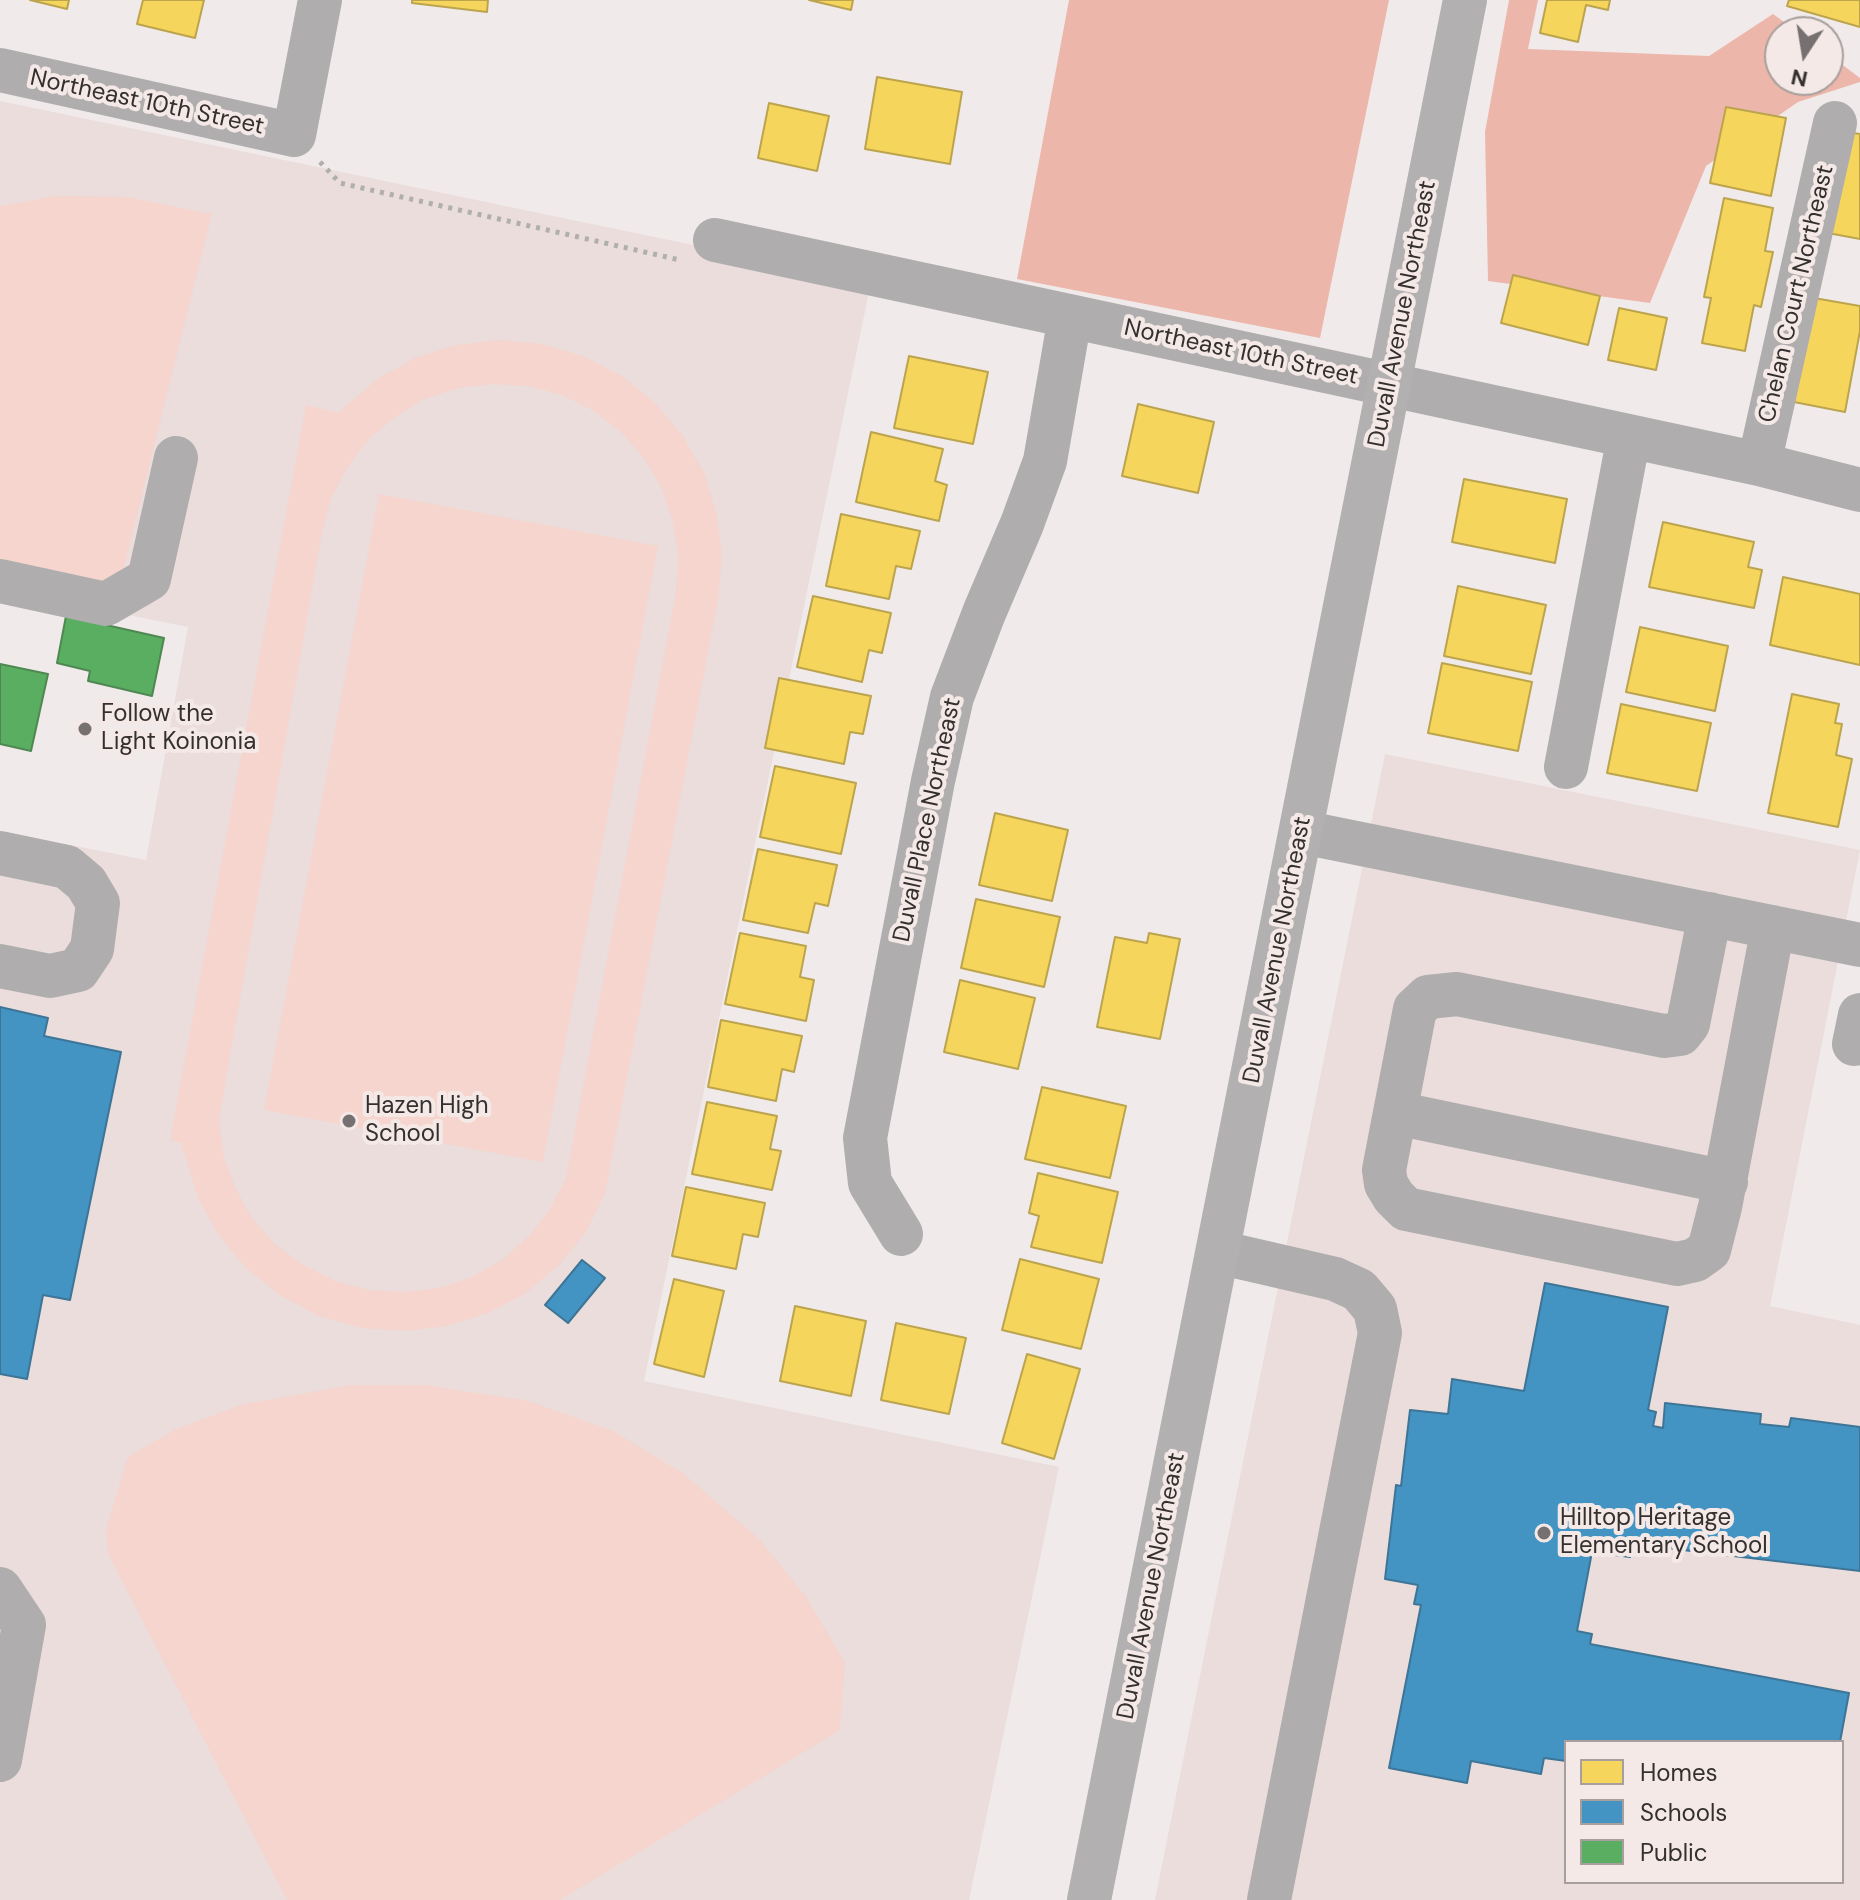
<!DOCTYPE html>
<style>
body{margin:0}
#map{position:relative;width:1860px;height:1900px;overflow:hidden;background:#f0ebea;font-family:"DM Sans",sans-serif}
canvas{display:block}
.legend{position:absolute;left:1564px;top:1740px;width:280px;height:144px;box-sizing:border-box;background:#f4e9e6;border:2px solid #a79f9d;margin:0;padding:10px 14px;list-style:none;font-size:24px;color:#34302f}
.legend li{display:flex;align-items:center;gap:16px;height:40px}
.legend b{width:40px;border:2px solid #a79f9d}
.north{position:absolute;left:1764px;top:16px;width:80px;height:80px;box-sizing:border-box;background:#f4e9e6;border:2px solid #a79f9d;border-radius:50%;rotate:192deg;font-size:22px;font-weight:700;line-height:32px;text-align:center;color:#34302f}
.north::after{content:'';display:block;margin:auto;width:28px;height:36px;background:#767170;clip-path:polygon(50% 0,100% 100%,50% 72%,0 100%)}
</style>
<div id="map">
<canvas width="1860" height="1900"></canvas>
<ul class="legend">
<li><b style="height:22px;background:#f6d55c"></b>Homes</li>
<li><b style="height:22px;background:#4393c3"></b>Schools</li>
<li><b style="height:22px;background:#5aae61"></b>Public</li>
</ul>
<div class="north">N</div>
</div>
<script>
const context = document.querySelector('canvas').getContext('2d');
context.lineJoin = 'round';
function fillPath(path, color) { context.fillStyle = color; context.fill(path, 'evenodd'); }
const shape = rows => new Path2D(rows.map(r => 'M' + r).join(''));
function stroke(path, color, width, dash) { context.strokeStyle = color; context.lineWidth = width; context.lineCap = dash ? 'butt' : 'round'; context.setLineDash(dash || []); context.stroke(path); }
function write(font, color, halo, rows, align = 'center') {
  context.font = font + ' "DM Sans",sans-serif'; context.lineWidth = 8; context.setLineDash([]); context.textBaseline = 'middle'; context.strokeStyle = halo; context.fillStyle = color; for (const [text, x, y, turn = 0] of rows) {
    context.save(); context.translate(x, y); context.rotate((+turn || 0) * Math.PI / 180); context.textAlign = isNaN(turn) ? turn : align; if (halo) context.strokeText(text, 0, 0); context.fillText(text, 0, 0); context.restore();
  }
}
fillPath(shape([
 [0,101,871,282,644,1381,1059,1467,969,1900,0,1900,0,831,146,860,188,627,0,589],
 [1385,754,1860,850,1770,1306,1860,1325,1860,1900,1155,1900],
 [1566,1742,1842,1742,1842,1882,1566,1882]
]), '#eadddb');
fillPath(shape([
 [56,196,127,197,212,214,122,575,103,588,0,563,0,206],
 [499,340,542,344,583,356,622,376,655,403,683,436,704,473,717,515,722,557,718,600,605,1193,586,1232,559,1265,526,1293,488,1313,447,1326,404,1331,361,1328,319,1316,281,1296,247,1269,219,1236,198,1198,181,1143,170,1140,306,405,338,413,377,379,415,358,456,345],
 [493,384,528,386,562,395,594,411,621,432,644,458,662,489,673,522,678,557,676,592,566,1178,550,1209,529,1236,502,1260,472,1277,439,1288,404,1292,369,1290,335,1281,303,1265,275,1244,252,1218,235,1187,223,1154,219,1119,322,533,331,499,347,468,368,440,395,417,425,399,458,388],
 [379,494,658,546,543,1162,264,1110],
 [352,1385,425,1385,529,1401,613,1431,684,1474,759,1539,807,1598,845,1663,840,1730,560,1900,287,1900,108,1554,106,1529,128,1457,176,1429,244,1404]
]), '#f5d5ce');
fillPath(shape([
 [1069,0,1389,0,1320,338,1017,279],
 [1509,0,1538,0,1528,49,1709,56,1773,14,1798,32,1780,32,1780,80,1828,80,1828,54,1860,78,1860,82,1798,102,1706,166,1650,303,1488,281,1485,132]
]), '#edb6aa');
const homes = shape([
 [30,0,69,0,67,9,30,0],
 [143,0,204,0,195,38,137,24,143,0],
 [412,0,488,0,487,12,412,3,412,0],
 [809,0,853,0,851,10,809,0],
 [1547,0,1610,0,1608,10,1586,5,1578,42,1540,33,1547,0],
 [1789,0,1860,0,1860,27,1787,6,1789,0],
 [877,77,962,92,950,164,865,149,877,77],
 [769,103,829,116,817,171,758,158,769,103],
 [1726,107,1786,118,1771,196,1710,183,1726,107],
 [1847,132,1860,134,1860,239,1828,233,1847,132],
 [1724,198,1773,208,1765,251,1773,252,1761,307,1754,305,1745,351,1702,343,1711,298,1704,297,1724,198],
 [1513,275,1600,296,1588,345,1501,323,1513,275],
 [1814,298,1860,306,1860,331,1845,412,1794,402,1814,298],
 [1619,308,1667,318,1656,370,1608,360,1619,308],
 [909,356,988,372,973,444,894,428,909,356],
 [1138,404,1214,422,1198,493,1122,476,1138,404],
 [871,432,943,449,935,481,947,485,939,521,856,502,871,432],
 [1464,479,1567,499,1555,563,1452,542,1464,479],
 [841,514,920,531,911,569,896,566,889,599,826,586,841,514],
 [1663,522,1754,542,1748,567,1762,570,1754,608,1649,587,1663,522],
 [1783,577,1860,594,1860,665,1770,645,1783,577],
 [1458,586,1546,605,1531,674,1444,656,1458,586],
 [813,596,891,613,882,653,869,650,862,682,797,667,813,596],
 [1640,627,1728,646,1715,711,1626,692,1640,627],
 [1442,663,1532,682,1518,751,1428,733,1442,663],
 [779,678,871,696,863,734,850,732,844,764,765,748,779,678],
 [1792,694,1839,704,1835,723,1842,724,1836,755,1852,759,1838,827,1768,813,1792,694],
 [1621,704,1711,723,1697,791,1607,773,1621,704],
 [775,766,856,783,841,854,760,837,775,766],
 [995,813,1068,830,1052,901,979,885,995,813],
 [758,849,837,865,828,906,815,903,808,933,743,920,758,849],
 [976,899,1060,917,1044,987,961,968,976,899],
 [740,933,806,946,800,977,814,980,806,1021,725,1004,740,933],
 [1149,933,1180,939,1160,1039,1097,1027,1115,937,1147,943,1149,933],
 [960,980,1035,998,1018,1069,944,1052,960,980],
 [721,1020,802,1036,794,1072,782,1069,776,1101,708,1087,721,1020],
 [1042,1087,1126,1106,1110,1178,1025,1159,1042,1087],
 [707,1102,777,1116,770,1149,781,1151,772,1190,692,1174,707,1102],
 [1038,1173,1118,1192,1102,1263,1031,1247,1039,1216,1029,1213,1038,1173],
 [686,1187,765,1203,758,1237,743,1234,736,1269,672,1256,686,1187],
 [1020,1259,1099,1279,1081,1349,1002,1330,1020,1259],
 [674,1279,724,1291,704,1377,654,1364,674,1279],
 [795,1306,866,1321,851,1396,780,1381,795,1306],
 [896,1323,966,1338,949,1414,881,1400,896,1323],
 [1027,1354,1080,1369,1054,1459,1002,1443,1027,1354]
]);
fillPath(homes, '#f6d55c');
stroke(homes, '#bca44e', 2);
const schools = shape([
 [0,1007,48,1018,44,1036,121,1052,70,1300,43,1295,27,1379,0,1374,0,1007],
 [582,1260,605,1278,568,1323,545,1305,582,1260],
 [1545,1283,1668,1307,1648,1410,1656,1412,1653,1426,1663,1428,1665,1403,1761,1414,1760,1424,1789,1427,1791,1418,1860,1427,1860,1571,1632,1544,1630,1557,1592,1552,1577,1631,1592,1634,1590,1644,1849,1693,1840,1742,1566,1742,1566,1761,1544,1758,1541,1774,1471,1761,1467,1783,1389,1768,1421,1605,1414,1604,1418,1585,1385,1579,1396,1485,1401,1486,1410,1410,1448,1414,1452,1379,1524,1391,1545,1283]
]);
fillPath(schools, '#4393c3');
stroke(schools, '#3e7597', 2);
const public = shape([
 [66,616,164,638,152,696,88,681,90,671,57,663,66,616],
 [0,664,48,674,31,751,0,744,0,664]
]);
fillPath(public, '#5aae61');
stroke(public, '#4f8852', 2);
stroke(shape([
 [320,162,340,183,680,260]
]), '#b0afae', 5, [4, 6]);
stroke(shape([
 [0,70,294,135,320,0],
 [715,240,1759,464,1860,490],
 [1759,464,1835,123],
 [0,581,106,604,149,579,176,458],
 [1566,767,1629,436],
 [1302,832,1860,945],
 [0,853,67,867,86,883,98,903,92,949,78,970,50,976,0,966],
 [1710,914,1688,1024,1680,1034,1664,1036,1457,994,1428,997,1415,1009,1384,1170,1386,1184,1394,1197,1406,1209,1677,1264,1695,1260,1709,1250,1720,1207,1773,927],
 [1854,1044,1860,1015],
 [1396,1113,1726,1182],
 [901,1234,870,1183,865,1138,933,781,952,697,984,613,1022,524,1045,461,1070,317],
 [1218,1252,1335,1279,1359,1290,1375,1309,1380,1333,1269,1900],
 [0,1589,24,1625,0,1760]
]), '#afadae', 44);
stroke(shape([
 [1089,1900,1465,0]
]), '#b2b0b0', 44);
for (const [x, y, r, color] of [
 [85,729,8,"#767170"],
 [349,1121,8,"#767170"],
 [1544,1533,8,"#767170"]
]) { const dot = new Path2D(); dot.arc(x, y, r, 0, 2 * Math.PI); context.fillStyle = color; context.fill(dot); stroke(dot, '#f4e9e6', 3); }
write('24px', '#34302f', '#f4e9e6', [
 ["Northeast 10th Street",147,103,12],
 ["Chelan Court Northeast",1797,294,-77],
 ["Duvall Avenue Northeast",1403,314,-79],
 ["Northeast 10th Street",1241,353,12],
 ["Duvall Place Northeast",928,820,-78],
 ["Duvall Avenue Northeast",1278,950,-79],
 ["Duvall Avenue Northeast",1152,1586,-79]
]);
write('24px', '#34302f', '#f4e9e6', [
 ["Follow the",101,715],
 ["Light Koinonia",101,743],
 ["Hazen High",365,1107],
 ["School",365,1135],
 ["Hilltop Heritage",1560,1519],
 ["Elementary School",1560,1547]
], 'left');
</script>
